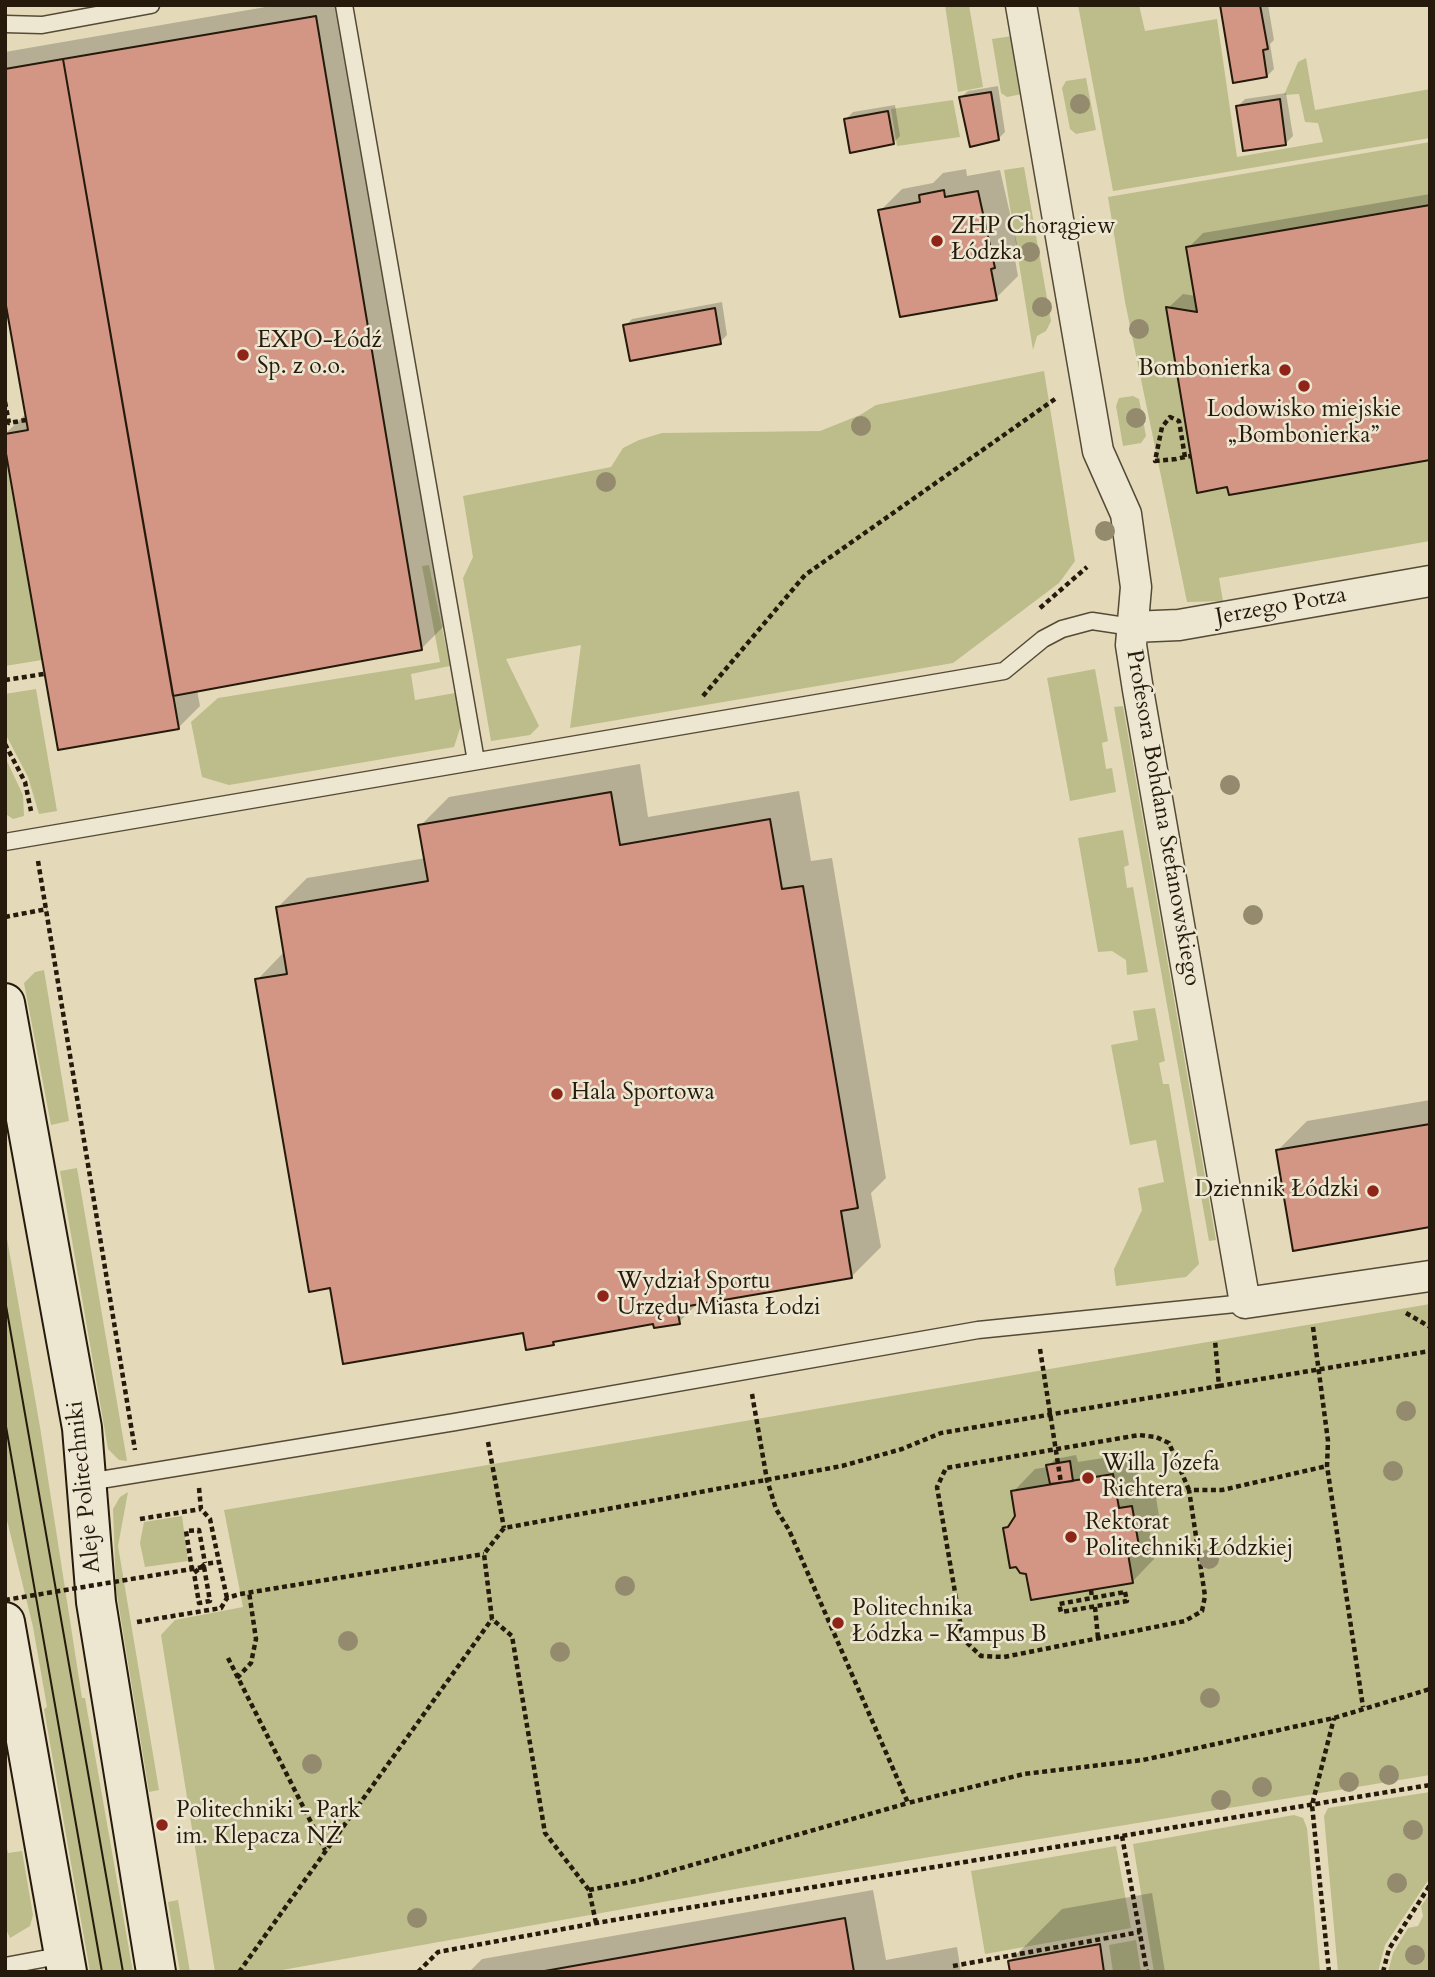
<!DOCTYPE html>
<meta charset="utf-8">
<style>
body{margin:0}
#map{position:relative;width:1435px;height:1977px;overflow:hidden;background:#e4dab9;font-family:Cardo,serif}
canvas{display:block}
.frame{position:absolute;inset:0;border:7px solid #251a0b;pointer-events:none}
</style>
<div id="map">
<canvas width="1435" height="1977"></canvas>
<div class="frame"></div>
</div>
<script>
const context = document.querySelector('canvas').getContext('2d');
context.lineJoin = 'round';
function fillPath(path, color) { context.fillStyle = color; context.fill(path, 'evenodd'); }
const shape = rows => new Path2D(rows.map(r => 'M' + r).join(''));
function stroke(path, color, width, dash) { context.strokeStyle = color; context.lineWidth = width; context.lineCap = dash ? 'butt' : 'round'; context.setLineDash(dash || []); context.stroke(path); }
function write(font, color, halo, rows, align = 'center') {
  context.font = font + ' Cardo,serif'; context.lineWidth = 5; context.setLineDash([]); context.textBaseline = 'middle'; context.strokeStyle = halo; context.fillStyle = color; for (const [text, x, y, turn = 0] of rows) {
    context.save(); context.translate(x, y); context.rotate((+turn || 0) * Math.PI / 180); context.textAlign = isNaN(turn) ? turn : align; if (halo) context.strokeText(text, 0, 0); context.fillText(text, 0, 0); context.restore();
  }
}
fillPath(shape([
 [945,5,969,5,983,87,958,92],
 [1078,5,1139,5,1145,31,1217,19,1237,157,1323,142,1318,123,1305,122,1299,94,1284,95,1298,62,1306,58,1315,110,1430,89,1430,138,1113,191],
 [1012,36,1022,94,1007,97,1001,93,992,39],
 [1086,78,1096,130,1076,134,1070,129,1062,88,1066,81],
 [953,100,960,137,897,146,891,109],
 [1430,142,1430,541,1219,578,1223,601,1187,602,1125,302,1108,197],
 [1024,167,1051,321,1046,331,1037,336,1033,350,1004,170],
 [1044,371,1075,561,1059,583,953,663,570,728,581,645,506,659,539,726,530,735,491,741,463,578,473,557,463,496,611,467,623,448,639,440,662,433,820,431,860,415,876,405],
 [1133,396,1139,399,1146,436,1141,443,1123,446,1116,406,1119,398],
 [5,454,42,660,5,666],
 [429,565,450,666,411,674,415,700,455,693,461,725,454,747,229,785,202,777,191,722,218,698,440,662,422,566],
 [1095,669,1108,741,1102,743,1106,769,1112,768,1116,792,1070,801,1047,678],
 [36,689,57,811,39,814,28,777,5,733,5,694],
 [1123,706,1216,1240,1209,1241,1114,707],
 [5,757,23,795,24,816,13,819,7,815,5,807],
 [1123,830,1129,865,1124,867,1127,888,1133,887,1148,972,1127,975,1126,960,1112,951,1098,952,1078,838],
 [44,970,69,1121,51,1125,24,983,35,972],
 [1155,1008,1165,1061,1159,1063,1163,1084,1169,1084,1199,1264,1186,1277,1116,1286,1114,1269,1142,1210,1138,1188,1164,1182,1156,1140,1130,1145,1111,1045,1138,1040,1133,1011],
 [77,1168,127,1461,119,1460,108,1449,60,1171],
 [5,1227,40,1427,82,1698,85,1698,133,1972,90,1972,44,1709,47,1707,33,1627,5,1512],
 [1430,1304,1430,1775,741,1888,271,1972,215,1972,161,1635,175,1620,243,1607,224,1510],
 [128,1492,118,1546,159,1790,149,1792,116,1589,113,1509,120,1497],
 [182,1516,188,1561,145,1567,140,1543,144,1522],
 [1430,1792,1429,1879,1385,1945,1378,1972,1338,1972,1324,1816,1328,1808],
 [1294,1815,1303,1818,1307,1828,1320,1972,1154,1972,1133,1844],
 [5,1838,8,1853,22,1851,33,1915,30,1926,10,1938,5,1927],
 [1116,1846,1131,1928,985,1954,971,1871],
 [1430,1894,1430,1972,1388,1972,1393,1953,1408,1928,1418,1926,1423,1916,1421,1906],
 [178,1900,190,1972,180,1972,168,1902],
 [1136,1940,1141,1972,1113,1972,1109,1945]
]), '#bcbd8a');
fillPath(shape([
 [277,5,340,5,444,626,422,648,197,690,200,706,178,728,5,434,27,413,5,290,5,52],
 [1222,5,1268,5,1274,40,1270,44,1274,69,1267,76],
 [998,86,1005,132,998,139,961,97,968,91],
 [1286,93,1293,136,1286,143,1238,106,1245,99],
 [895,105,900,136,893,143,846,119,853,112],
 [966,169,967,176,1000,170,1017,244,1013,248,1018,276,996,298,880,211,902,189,933,183,943,173],
 [1430,194,1430,458,1168,308,1183,294,1196,296,1188,248,1203,233],
 [722,302,727,335,720,342,625,326,632,319],
 [640,764,648,817,799,791,811,861,832,858,886,1178,871,1193,881,1247,852,1276,699,1302,679,1322,655,1322,557,1339,553,1344,525,1331,332,1285,257,980,285,951,278,907,307,878,426,858,420,826,449,797],
 [1430,1100,1430,1225,1278,1150,1307,1121],
 [1135,1453,1140,1487,1154,1485,1160,1522,1150,1533,1154,1559,1132,1582,1028,1573,1005,1528,1017,1516,1013,1492,1035,1469,1048,1467,1055,1459,1076,1455,1078,1462],
 [873,1890,886,1960,957,1947,961,1972,469,1972,482,1959],
 [1152,1893,1165,1972,1012,1972,1010,1961,1062,1909]
]), '#0003');
const building = shape([
 [1220,5,1260,5,1268,49,1263,50,1267,77,1233,83,1220,5],
 [316,16,422,650,173,696,63,59,316,16],
 [63,59,179,729,58,750,5,448,5,434,28,430,5,300,5,69,63,59],
 [991,92,999,140,970,147,959,97,991,92],
 [1280,99,1286,145,1243,151,1236,106,1280,99],
 [888,111,894,144,850,153,844,119,888,111],
 [944,190,945,197,978,191,995,268,991,269,997,300,900,317,878,210,920,202,919,195,944,190],
 [1430,205,1430,460,1229,495,1227,487,1197,493,1166,307,1197,312,1186,247,1430,205],
 [715,308,721,344,630,361,623,325,715,308],
 [611,792,620,845,770,819,782,889,803,886,858,1208,841,1211,852,1278,677,1308,680,1324,654,1328,653,1324,553,1342,554,1345,526,1350,523,1333,343,1364,330,1288,309,1292,255,979,287,974,276,907,428,881,418,825,611,792],
 [1430,1124,1430,1227,1293,1251,1276,1150,1430,1124],
 [1070,1461,1073,1481,1050,1484,1046,1465,1070,1461],
 [1113,1474,1119,1508,1132,1506,1139,1546,1127,1548,1133,1583,1031,1600,1026,1574,1020,1573,1016,1567,1010,1568,1003,1528,1008,1527,1015,1516,1011,1491,1113,1474],
 [845,1918,854,1972,539,1972,845,1918],
 [1100,1944,1104,1972,1010,1972,1008,1961,1100,1944]
]);
fillPath(building, '#d39685');
stroke(building, '#251a0b', 2);
const service = shape([
 [344,5,476,761],
 [5,24,42,25,151,5],
 [5,842,1004,671,1043,639,1062,629,1092,621,1132,627],
 [88,1482,455,1422,978,1330,1245,1303],
 [5,1966,64,1955]
]);
const minor = shape([
 [1021,5,1098,451,1126,514,1136,587,1131,645,1138,690,1245,1303,1430,1276],
 [1132,627,1179,625,1430,581]
]);
const secondary = shape([
 [5,1003,82,1428,96,1602,156,1972],
 [5,1622,67,1972]
]);
stroke(service, '#554a36', 19);
stroke(minor, '#554a36', 33);
stroke(secondary, '#251a0b', 42);
stroke(shape([
 [5,402,9,423,26,420],
 [1185,457,1179,421,1170,417,1162,427,1155,461,1176,459,1185,457,1191,456],
 [1040,608,1087,567],
 [5,680,44,674],
 [703,696,805,575,1055,399],
 [5,744,25,782,31,811],
 [38,861,135,1450],
 [5,917,47,909],
 [1406,1313,1430,1327],
 [1313,1327,1328,1441,1327,1466,1363,1707],
 [1040,1349,1061,1483],
 [1219,1386,1430,1351],
 [752,1394,767,1480,776,1509,789,1530,908,1803,1024,1774,1143,1760,1334,1718,1430,1689],
 [488,1442,504,1528],
 [199,1488,201,1509,210,1519,219,1562],
 [1189,1490,1169,1443,1156,1437,1139,1435,946,1468,937,1487,963,1639,981,1656,1004,1657,1185,1621,1202,1611,1205,1596,1189,1490,1222,1490,1327,1466],
 [140,1519,201,1509],
 [204,1567,210,1601,199,1603,194,1573,205,1564,219,1562,227,1598],
 [192,1570,186,1531,199,1530,205,1563],
 [1091,1590,1092,1598],
 [1125,1592,1127,1601,1061,1612,1059,1604,1125,1592],
 [1095,1607,1098,1638],
 [137,1622,221,1608,227,1598,240,1594,484,1554],
 [228,1658,325,1850],
 [237,1678,251,1663,256,1639,249,1592],
 [1122,1836,1147,1972],
 [589,1890,636,1881,908,1803],
 [596,1923,589,1890,545,1833,512,1636,492,1619,484,1554,504,1528,842,1466,902,1449,941,1433,1219,1386,1215,1340],
 [953,1966,1140,1932],
 [239,1972,492,1619],
 [418,1972,438,1952,596,1923,1430,1785],
 [1329,1972,1312,1805,1334,1718],
 [1383,1972,1389,1949,1430,1885]
]), '#251a0b', 4.5, [5, 3.5]);
stroke(service, '#ede7d2', 16);
stroke(minor, '#ede7d2', 30);
stroke(secondary, '#ede7d2', 38);
stroke(shape([
 [5,1300,123,1972],
 [5,1421,102,1972]
]), '#251a0b', 2);
stroke(shape([
 [5,1600,204,1567]
]), '#251a0b', 4.5, [5, 3.5]);
context.fillStyle = '#948b6e';
for (const [x, y] of [
 [1080,104],
 [1030,252],
 [1042,307],
 [1139,329],
 [1136,418],
 [861,426],
 [606,482],
 [1105,531],
 [1230,785],
 [1253,915],
 [1406,1411],
 [1393,1471],
 [1209,1559],
 [625,1586],
 [348,1641],
 [560,1652],
 [1210,1698],
 [312,1764],
 [1389,1775],
 [1349,1782],
 [1262,1787],
 [1221,1800],
 [1413,1830],
 [1397,1883],
 [417,1918],
 [1415,1955]
]) { context.beginPath(); context.arc(x, y, 10, 0, 2 * Math.PI); context.fill(); }
for (const [x, y, r, color] of [
 [937,241,7,"#8f2418"],
 [243,355,7,"#8f2418"],
 [1285,370,7,"#8f2418"],
 [1304,386,7,"#8f2418"],
 [557,1094,7,"#8f2418"],
 [1373,1191,7,"#8f2418"],
 [603,1296,7,"#8f2418"],
 [1088,1478,7,"#8f2418"],
 [1071,1537,7,"#8f2418"],
 [838,1623,7,"#8f2418"],
 [162,1825,7,"#8f2418"]
]) { const dot = new Path2D(); dot.arc(x, y, r, 0, 2 * Math.PI); context.fillStyle = color; context.fill(dot); stroke(dot, '#ede7d2', 2.5); }
write('23px', '#251a0b', '#ede7d2', [
 ["ZHP Chorągiew",951,228],
 ["Łódzka",951,254],
 ["EXPO-Łódź",257,342],
 ["Sp. z o.o.",257,368],
 ["Bombonierka",1271,370,"right"],
 ["Lodowisko miejskie",1304,411,"center"],
 ["„Bombonierka”",1304,437,"center"],
 ["Hala Sportowa",571,1094],
 ["Dziennik Łódzki",1359,1191,"right"],
 ["Wydział Sportu",617,1283],
 ["Urzędu Miasta Łodzi",617,1309],
 ["Willa Józefa",1102,1465],
 ["Richtera",1102,1491],
 ["Rektorat",1085,1524],
 ["Politechniki Łódzkiej",1085,1550],
 ["Politechnika",852,1610],
 ["Łódzka - Kampus B",852,1636],
 ["Politechniki - Park",176,1812],
 ["im. Klepacza NŻ",176,1838]
], 'left');
write('23px', '#251a0b', '#ede7d2', [
 ["Jerzego Potza",1281,607,-10],
 ["Profesora Bohdana Stefanowskiego",1162,818,80],
 ["Aleje Politechniki",85,1487,-96]
]);
</script>
